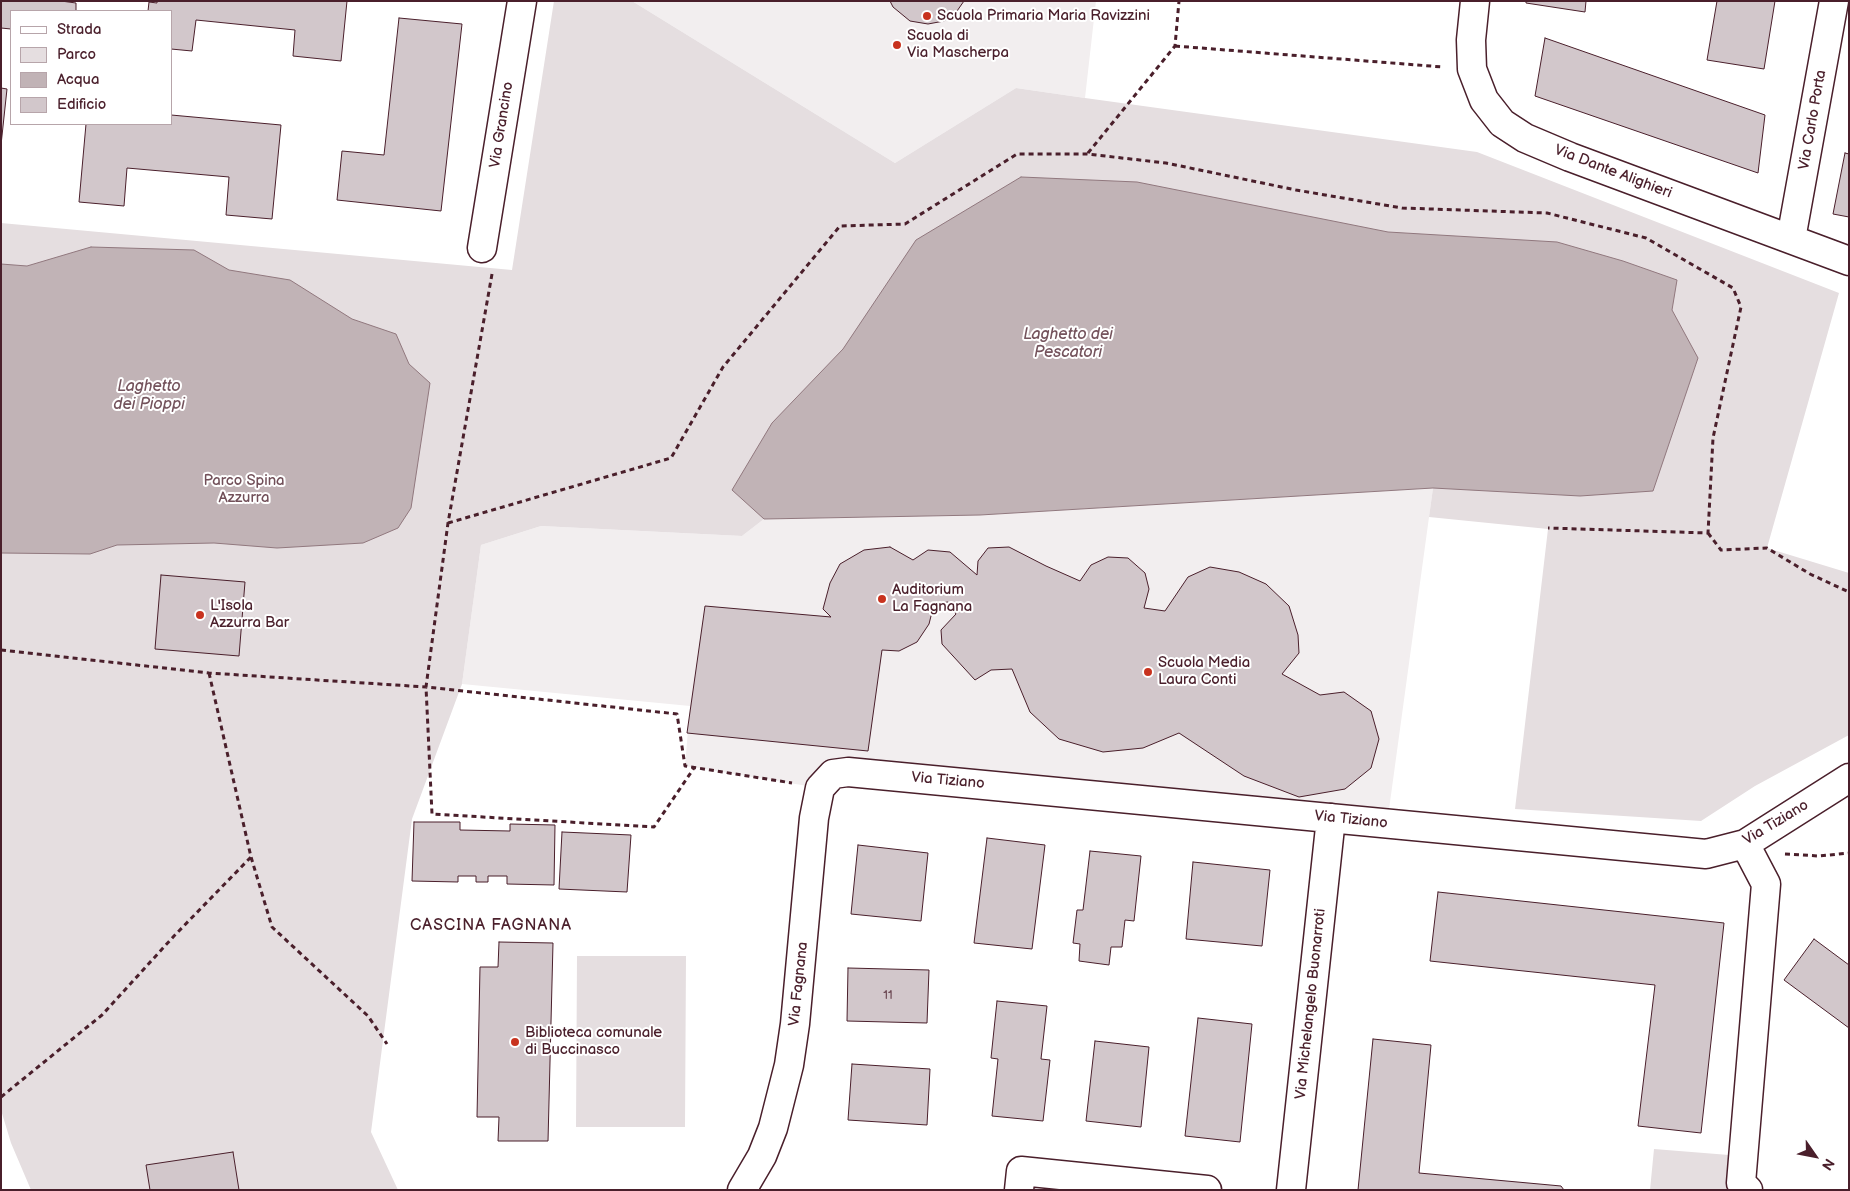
<!DOCTYPE html>
<style>
body{margin:0}
#map{position:relative;width:1850px;height:1191px;overflow:hidden;background:#fff;font-family:"Balsamiq Sans",sans-serif}
canvas{display:block}
.frame{position:absolute;inset:0;border:2px solid #4a1f2b;pointer-events:none}
.legend{position:absolute;left:10px;top:10px;width:162px;height:115px;box-sizing:border-box;background:#fff;border:1px solid #b7a5aa;margin:0;padding:6px 9px;list-style:none;font-size:15px;color:#4a1f2b}
.legend li{display:flex;align-items:center;gap:10px;height:25px}
.legend b{width:25px;border:1px solid #b7a5aa}
.north{position:absolute;left:1790px;top:1131px;width:50px;height:50px;-webkit-text-stroke:4px #fff;paint-order:stroke;rotate:123deg;font-size:14px;font-weight:700;line-height:20px;text-align:center;color:#4a1f2b}
.north::after{content:'';display:block;margin:auto;width:18px;height:22px;background:#4a1f2b;clip-path:polygon(50% 0,100% 100%,50% 72%,0 100%)}
</style>
<div id="map">
<canvas width="1850" height="1191"></canvas>
<div class="frame"></div>
<ul class="legend">
<li><b style="height:6px;background:#fff"></b>Strada</li>
<li><b style="height:14px;background:#e5dee0"></b>Parco</li>
<li><b style="height:14px;background:#c1b3b6"></b>Acqua</li>
<li><b style="height:14px;background:#d2c7cb"></b>Edificio</li>
</ul>
<div class="north">N</div>
</div>
<script>
const context = document.querySelector('canvas').getContext('2d');
context.lineJoin = 'round';
function fillPath(path, color) { context.fillStyle = color; context.fill(path, 'evenodd'); }
const shape = rows => new Path2D(rows.map(r => 'M' + r).join(''));
function stroke(path, color, width, dash) { context.strokeStyle = color; context.lineWidth = width; context.lineCap = dash ? 'butt' : 'round'; context.setLineDash(dash || []); context.stroke(path); }
function write(font, color, halo, rows, align = 'center') {
  context.font = font + ' "Balsamiq Sans",sans-serif'; context.lineWidth = 4; context.setLineDash([]); context.textBaseline = 'middle'; context.strokeStyle = halo; context.fillStyle = color; for (const [text, x, y, turn = 0] of rows) {
    context.save(); context.translate(x, y); context.rotate((+turn || 0) * Math.PI / 180); context.textAlign = isNaN(turn) ? turn : align; if (halo) context.strokeText(text, 0, 0); context.fillText(text, 0, 0); context.restore();
  }
}
fillPath(shape([
 [632,1,1096,1,1085,98,1016,88,895,163],
 [1433,488,1387,824,848,772,820,788,685,766,690,706,462,684,481,545,541,526,742,536,764,519,980,515]
]), '#f2eeef');
fillPath(shape([
 [554,1,632,1,895,163,1016,88,1085,98,1477,152,1839,293,1767,548,1849,573,1849,735,1755,786,1701,821,1515,809,1548,529,1429,517,1433,488,764,519,742,536,541,526,481,545,462,684,412,819,371,1132,398,1190,31,1190,11,1143,1,1110,1,223,512,270],
 [577,956,686,956,685,1127,576,1127],
 [1654,1149,1729,1155,1727,1190,1650,1190]
]), '#e5dee0');
const water = shape([
 [1021,177,1137,182,1388,232,1557,242,1623,261,1677,280,1672,310,1698,358,1653,491,1580,496,1433,488,980,515,764,519,732,490,772,423,843,349,916,240,1021,177],
 [91,247,194,250,229,270,290,280,352,319,396,334,409,364,430,383,411,508,398,528,363,543,277,548,214,543,117,545,90,554,1,553,1,264,27,266,91,247]
]);
fillPath(water, '#c1b3b6');
stroke(water, '#91787e', 1);
const building = shape([
 [1,1,61,1,76,3,76,11,11,11,11,29,1,28,1,1],
 [157,1,347,1,341,61,293,56,295,30,196,20,192,51,171,49,171,11,148,11,149,2,157,3,157,1],
 [890,1,964,1,957,11,944,21,928,24,910,21,893,7,890,1],
 [1526,1,1586,1,1585,12,1526,3,1526,1],
 [1717,1,1775,1,1764,69,1707,60,1717,1],
 [399,18,462,24,441,211,337,200,342,151,384,155,399,18],
 [1545,38,1765,115,1758,173,1535,96,1545,38],
 [1,88,7,89,1,145,1,88],
 [171,115,281,125,272,219,226,215,229,177,127,168,124,206,79,202,86,124,171,124,171,115],
 [1845,153,1849,154,1849,217,1833,214,1845,153],
 [890,547,913,560,928,550,950,552,977,575,978,561,988,548,1009,547,1046,566,1080,581,1091,565,1108,557,1128,558,1145,573,1149,589,1144,608,1165,611,1188,577,1210,567,1239,572,1266,584,1289,606,1298,635,1299,653,1282,674,1320,695,1344,692,1371,711,1379,739,1371,768,1345,789,1299,797,1244,776,1179,733,1143,748,1103,752,1059,739,1030,712,1012,669,991,670,975,680,942,644,941,630,956,614,948,602,934,604,929,624,917,642,899,651,882,650,868,751,687,733,705,606,831,617,823,609,830,583,840,564,864,550,890,547],
 [161,575,245,582,239,656,155,649,161,575],
 [414,822,460,822,460,830,510,831,510,824,555,825,554,885,507,884,507,876,488,876,488,882,476,882,476,876,458,876,458,882,412,881,414,822],
 [562,832,631,835,627,892,559,889,562,832],
 [987,838,1045,845,1032,949,974,943,987,838],
 [858,845,928,853,921,921,851,914,858,845],
 [1090,851,1141,856,1134,921,1125,920,1122,947,1111,947,1109,965,1079,961,1080,944,1073,943,1077,910,1083,910,1090,851],
 [1193,862,1270,870,1262,946,1186,939,1193,862],
 [1438,892,1724,923,1701,1133,1638,1126,1655,985,1430,961,1438,892],
 [1814,939,1849,965,1849,1028,1784,980,1814,939],
 [499,942,553,943,548,1141,498,1141,499,1117,477,1117,480,967,498,967,499,942],
 [848,968,929,970,927,1023,847,1021,848,968],
 [997,1001,1047,1006,1041,1059,1050,1060,1043,1121,992,1116,998,1059,991,1058,997,1001],
 [1198,1018,1252,1024,1240,1142,1185,1136,1198,1018],
 [1373,1039,1431,1045,1419,1173,1561,1186,1564,1190,1358,1190,1373,1039],
 [1095,1041,1149,1047,1141,1127,1086,1121,1095,1041],
 [852,1064,930,1069,927,1125,848,1120,852,1064],
 [233,1152,239,1190,150,1190,146,1165,233,1152]
]);
fillPath(building, '#d2c7cb');
stroke(building, '#4a1f2b', 1);
const minor = shape([
 [1475,1,1471,40,1472,69,1484,100,1502,123,1525,138,1570,157,1849,261],
 [1791,239,1834,1],
 [482,248,522,1],
 [1745,844,1766,884,1741,1183,1748,1190],
 [742,1190,762,1156,773,1128,789,1065,795,1024,814,818,820,788,833,774,848,772,1706,854,1745,844,1849,778],
 [1019,1190,1021,1171,1207,1190],
 [1291,1190,1331,818]
]);
stroke(minor, '#4a1f2b', 31);
stroke(shape([
 [1175,46,1443,67],
 [1088,153,1175,46,1179,1],
 [492,274,448,523,426,687,432,814,654,827,694,768],
 [448,523,671,458,723,367,840,226,905,224,1017,154,1087,154,1166,163,1296,190,1402,208,1547,213,1646,238,1733,288,1741,307,1713,438,1708,533,1548,528],
 [1708,533,1721,550,1767,548,1810,574,1849,592],
 [1,650,209,673,426,687,677,714,685,766,792,783],
 [209,673,251,857,272,927,368,1016,387,1044],
 [1785,854,1819,856,1849,853],
 [1,1097,102,1015,174,936,251,857]
]), '#4a1f2b', 3, [5, 4]);
stroke(minor, '#fff', 28);
for (const [x, y, r, color] of [
 [927,16,5,"#c8321e"],
 [897,45,5,"#c8321e"],
 [882,599,5,"#c8321e"],
 [200,615,5,"#c8321e"],
 [1148,672,5,"#c8321e"],
 [515,1042,5,"#c8321e"]
]) { const dot = new Path2D(); dot.arc(x, y, r, 0, 2 * Math.PI); context.fillStyle = color; context.fill(dot); stroke(dot, '#fff', 2); }
write('12px', '#6c4953', null, [
 ["11",888,996]
]);
write('15px', '#4a1f2b', '#fff', [
 ["Scuola Primaria Maria Ravizzini",937,16],
 ["Scuola di",907,36],
 ["Via Mascherpa",907,53],
 ["Auditorium",892,590],
 ["La Fagnana",892,607],
 ["L'Isola",210,606],
 ["Azzurra Bar",210,623],
 ["Scuola Media",1158,663],
 ["Laura Conti",1158,680],
 ["Biblioteca comunale",525,1033],
 ["di Buccinasco",525,1050]
], 'left');
write('15px', '#4a1f2b', '#fff', [
 ["Via Carlo Porta",1813,120,-80],
 ["Via Grancino",502,125,-81],
 ["Via Dante Alighieri",1613,172,21],
 ["Via Tiziano",948,781,5],
 ["Via Tiziano",1351,820,6],
 ["Via Tiziano",1776,823,-31],
 ["Via Fagnana",799,984,-84],
 ["Via Michelangelo Buonarroti",1311,1004,-84]
]);
write('15px', '#714f58', '#fff', [
 ["Parco Spina",244,481],
 ["Azzurra",244,498]
]);
write('italic 16px', '#74535c', '#fff', [
 ["Laghetto dei",1068,335],
 ["Pescatori",1068,353],
 ["Laghetto",149,387],
 ["dei Pioppi",149,405]
]);
context.letterSpacing = '1px';
write('16px', '#4a1f2b', '#fff', [
 ["CASCINA FAGNANA",491,926]
]);
context.letterSpacing = '0px';
</script>
